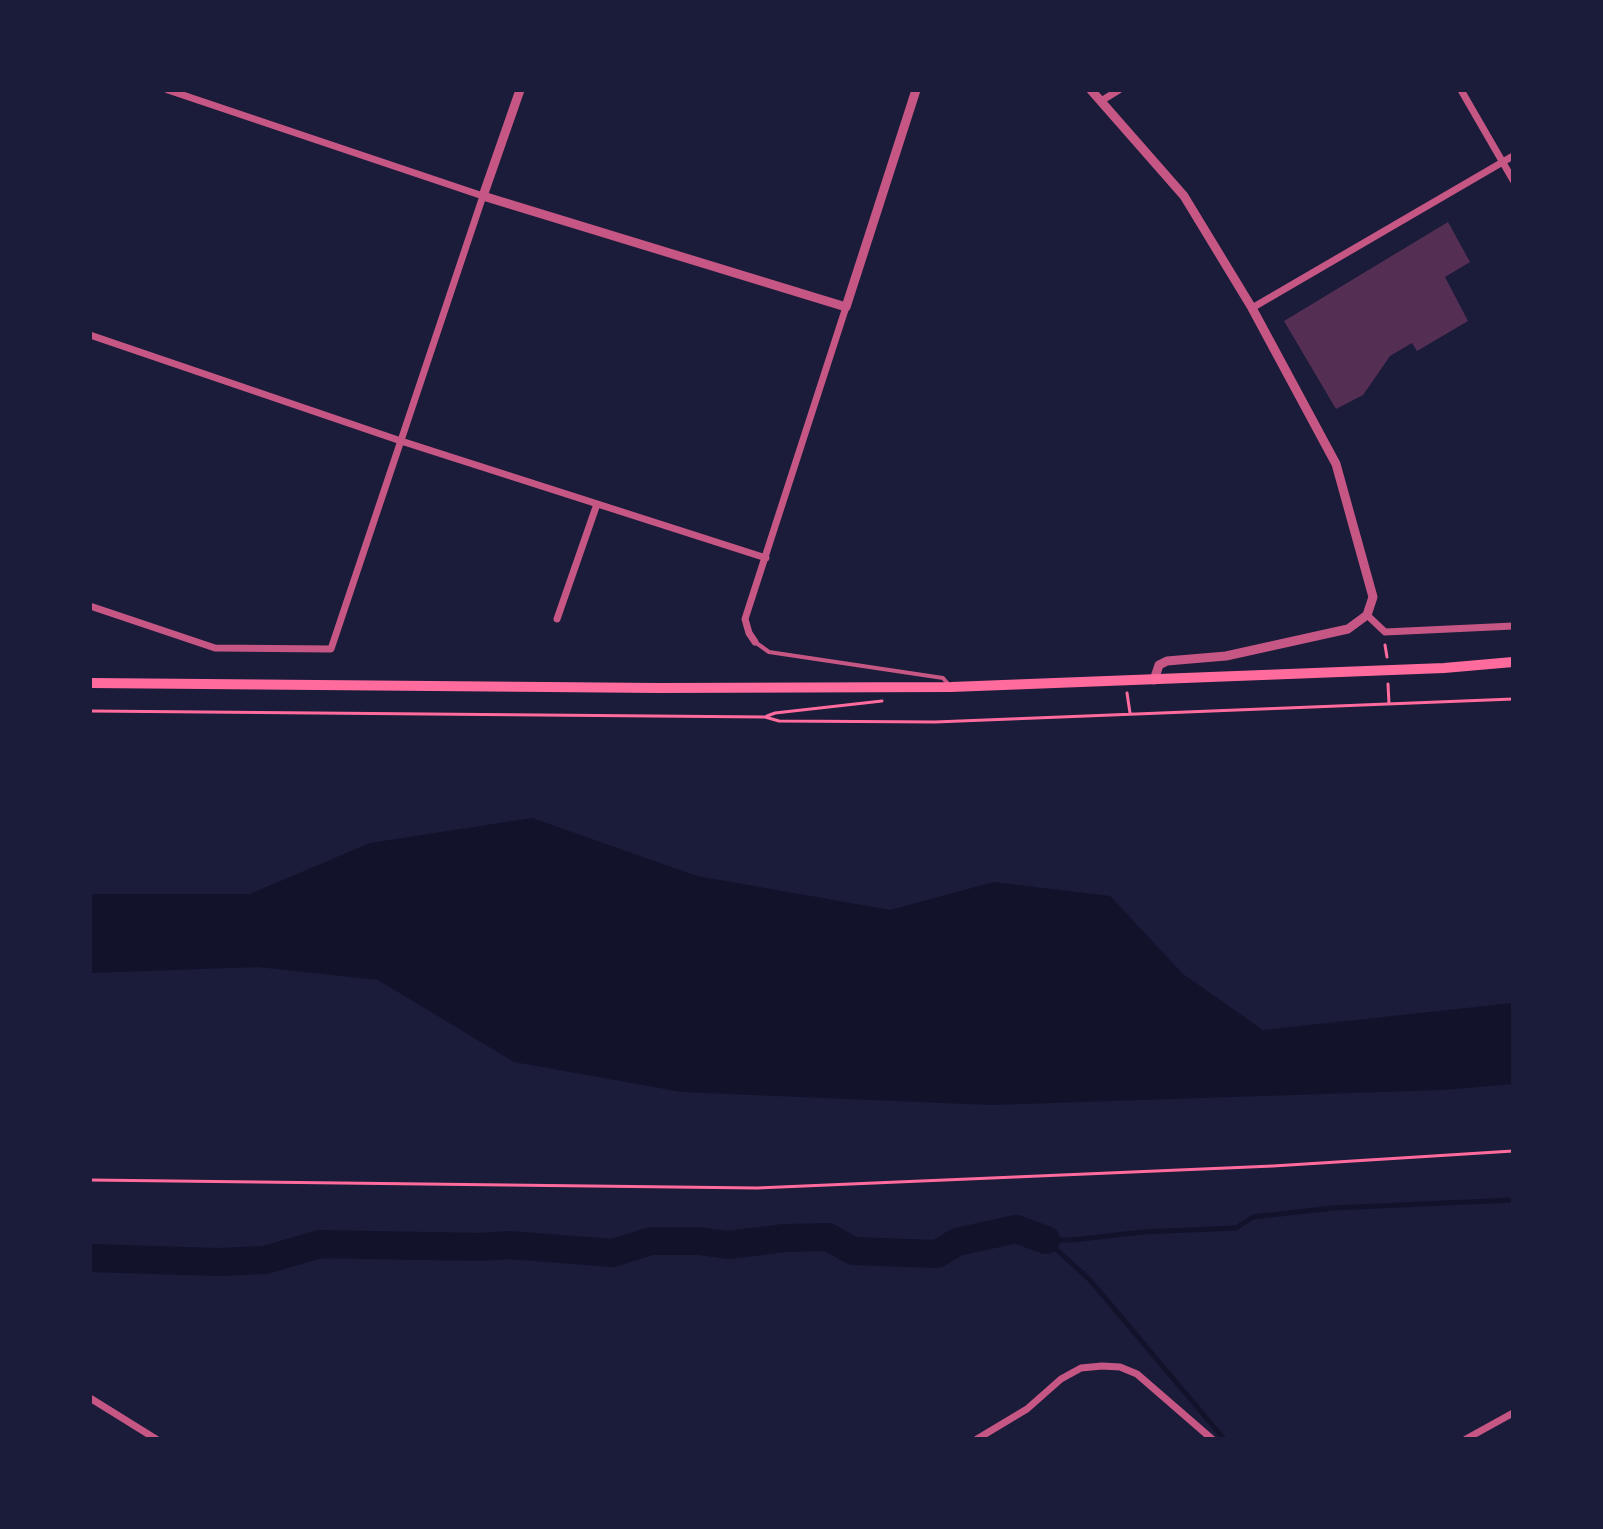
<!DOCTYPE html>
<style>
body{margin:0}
#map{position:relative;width:1603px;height:1529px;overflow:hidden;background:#1b1b3a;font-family:Manrope,sans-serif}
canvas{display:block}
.frame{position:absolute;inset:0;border:92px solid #1b1b3a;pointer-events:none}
</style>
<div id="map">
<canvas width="1603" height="1529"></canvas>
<div class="frame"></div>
</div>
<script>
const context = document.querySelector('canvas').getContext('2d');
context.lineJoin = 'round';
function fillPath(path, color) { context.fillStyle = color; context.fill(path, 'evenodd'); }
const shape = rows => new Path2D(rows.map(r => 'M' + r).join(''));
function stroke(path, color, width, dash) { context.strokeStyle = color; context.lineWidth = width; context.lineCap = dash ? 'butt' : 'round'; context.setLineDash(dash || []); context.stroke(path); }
fillPath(shape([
 [532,818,697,876,890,910,994,882,1110,896,1183,974,1263,1030,1513,1003,1513,1084,1443,1090,992,1105,682,1092,514,1062,378,980,258,967,90,973,90,894,250,894,370,843]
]), '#12122b');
stroke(shape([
 [1046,1240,1072,1240,1142,1232,1236,1228,1253,1217,1333,1208,1513,1200],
 [1047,1241,1090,1280,1224,1439]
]), '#12122b', 5);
stroke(shape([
 [90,1258,218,1262,265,1260,320,1244,479,1247,509,1245,613,1253,651,1241,699,1241,728,1245,785,1238,828,1237,853,1251,937,1254,957,1242,1016,1229,1046,1240]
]), '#12122b', 28);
fillPath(shape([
 [1448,222,1470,262,1445,277,1468,321,1417,351,1412,343,1390,356,1363,395,1336,409,1284,321]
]), '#542f53');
stroke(shape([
 [1385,645,1387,657],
 [1388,684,1389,704],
 [1127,693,1130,713],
 [90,711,765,717,779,721,935,722,1513,699],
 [767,716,775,713,882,701],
 [90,1180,757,1188,1273,1166,1513,1151]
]), '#ff6b9d', 3);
stroke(shape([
 [755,642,769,652,943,678,949,685]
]), '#c65784', 4);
stroke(shape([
 [1461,90,1513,180],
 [1101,101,1119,90],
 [1252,308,1513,156],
 [90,335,401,441,766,558],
 [90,606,215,648,331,649,483,196,168,90],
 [1367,615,1385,632,1513,626],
 [557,619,597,504],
 [755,642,749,633,745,619,846,307],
 [90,1398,156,1439],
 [977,1439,1027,1409,1061,1379,1081,1368,1102,1366,1120,1367,1137,1374,1212,1439],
 [1466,1439,1513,1413]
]), '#c65784', 7);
stroke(shape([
 [520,90,483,196,846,307,916,90],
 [1091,90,1184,196,1252,308,1336,464,1373,597,1367,615,1348,629,1226,656,1167,661,1159,665,1154,680]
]), '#c65784', 9);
stroke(shape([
 [90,683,659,688,951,687,1444,668,1513,662]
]), '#ff6b9d', 10);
</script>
